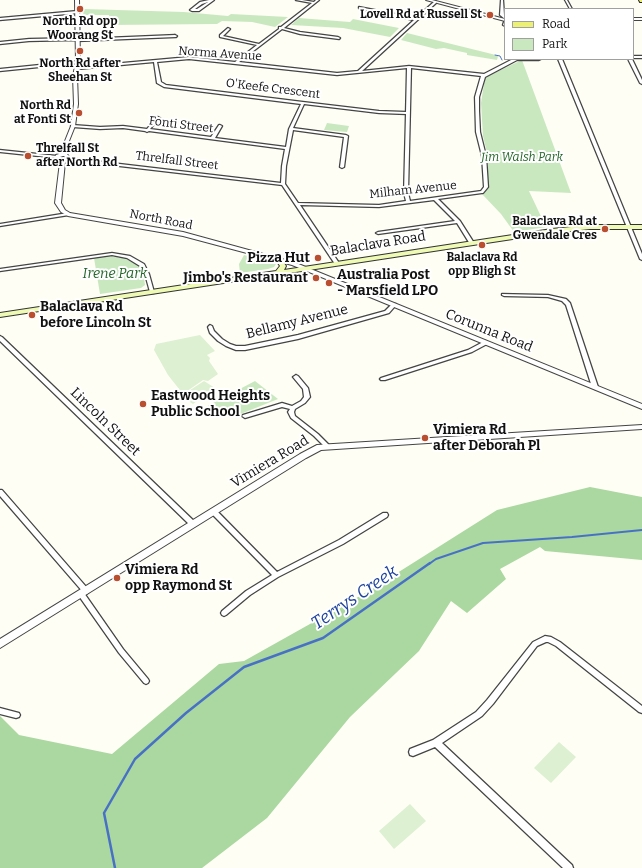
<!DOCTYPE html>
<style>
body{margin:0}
#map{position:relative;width:642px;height:868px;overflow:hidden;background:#fefef5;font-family:Bitter,serif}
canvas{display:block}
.legend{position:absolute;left:504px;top:8px;width:130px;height:52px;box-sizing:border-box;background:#fff;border:1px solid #a0a0a0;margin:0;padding:5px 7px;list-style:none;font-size:12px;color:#111}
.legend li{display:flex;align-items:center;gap:8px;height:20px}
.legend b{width:20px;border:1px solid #a0a0a0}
</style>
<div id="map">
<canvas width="642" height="868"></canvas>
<ul class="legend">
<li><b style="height:5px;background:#ecf074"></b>Road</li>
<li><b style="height:11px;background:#cae8c0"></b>Park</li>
</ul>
</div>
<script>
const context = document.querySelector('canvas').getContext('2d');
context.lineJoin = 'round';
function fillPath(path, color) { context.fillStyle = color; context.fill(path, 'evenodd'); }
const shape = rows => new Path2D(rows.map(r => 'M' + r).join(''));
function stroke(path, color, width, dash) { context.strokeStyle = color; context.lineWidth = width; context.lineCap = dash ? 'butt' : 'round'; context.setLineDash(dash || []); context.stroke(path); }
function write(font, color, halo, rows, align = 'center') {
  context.font = font + ' Bitter,serif'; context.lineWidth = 4; context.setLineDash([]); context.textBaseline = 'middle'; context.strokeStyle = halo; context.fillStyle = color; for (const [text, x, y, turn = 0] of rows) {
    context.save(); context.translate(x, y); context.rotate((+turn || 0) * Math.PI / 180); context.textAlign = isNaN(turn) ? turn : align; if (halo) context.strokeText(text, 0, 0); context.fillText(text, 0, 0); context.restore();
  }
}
fillPath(shape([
 [84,9,184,12,228,16,231,14,288,17,275,27,252,22,222,21,217,24,110,25,109,15,83,15],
 [299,18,350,22,353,19,399,28,390,37,343,28,291,25],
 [407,33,492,54,498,56,497,60,467,55,467,53,444,48,436,49,401,40],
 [522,60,571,193,529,191,546,227,514,232,501,214,482,194,488,188,488,157,483,136,481,103,485,77],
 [327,123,349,126,347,132,324,130],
 [244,255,272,263,276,264,274,267,268,269,240,273,239,264],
 [107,256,124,258,138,265,143,272,145,285,141,288,100,294,94,258],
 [255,381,278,399,238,415,196,412]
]), '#cae8c0');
fillPath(shape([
 [590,487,642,497,642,560,545,551,540,547,500,569,506,579,467,613,451,601,419,651,350,717,267,818,202,868,0,868,0,716,19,735,112,754,219,664,244,661,367,592,497,510]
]), '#aad8a0');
fillPath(shape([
 [200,335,215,351,207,355,210,358,209,361,218,374,208,381,203,380,183,394,168,375,154,350,156,344],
 [204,381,215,388,193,404,181,396],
 [559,742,576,757,551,783,534,768],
 [410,804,426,821,394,849,379,831]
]), '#ddf0d1');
stroke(shape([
 [495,55,500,56,502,60]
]), '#4871c6', 1);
stroke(shape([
 [429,564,436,559,483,543,572,537,642,530]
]), '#4871c6', 2);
stroke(shape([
 [115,868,104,813,135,759,186,713,244,667,323,638,430,563]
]), '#4871c6', 2.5);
const minor = shape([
 [209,0,214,0,199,11,192,11,190,10,200,2,209,0],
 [208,2,197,9,195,9,202,4,208,2],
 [296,0,302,0,314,2,316,0,319,0,284,28,300,32,338,37,340,38,339,39,300,34,282,29,239,62,337,73,358,71,414,20,360,9,359,8,359,7,416,18,435,1,436,2,436,3,362,71,409,66,484,74,513,59,541,59,539,60,517,60,485,77,479,97,479,111,480,132,486,156,488,187,483,193,482,193,438,199,460,221,474,243,474,244,470,244,457,223,378,234,376,233,378,232,455,221,434,200,379,207,300,205,339,263,337,264,335,264,282,185,68,160,67,159,69,158,281,183,282,166,285,149,149,131,147,132,145,131,123,128,100,129,73,127,71,126,73,125,100,127,123,126,147,129,157,117,158,117,160,118,150,129,211,137,219,125,220,125,222,126,215,138,286,147,289,129,301,104,164,87,157,83,154,62,78,69,76,68,78,67,189,57,235,62,257,45,220,37,220,35,228,28,230,29,223,36,259,44,279,29,279,27,281,27,312,3,296,0],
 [189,59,337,75,407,68,406,112,379,111,303,102,166,85,161,82,157,62,189,59],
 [411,68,481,76,475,97,476,132,482,156,484,187,481,191,410,201,408,193,411,68],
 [304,104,379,113,406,114,404,193,406,201,379,205,298,203,285,184,286,166,293,130,344,137,340,167,342,168,344,167,348,136,346,135,293,128,304,104],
 [501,0,503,0,504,15,505,16,505,19,500,15,501,0],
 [565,0,567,0,572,9,570,9,565,0],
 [77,11,78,11,78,13,0,20,0,18,77,11],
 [504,22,505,22,505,26,503,25,504,22],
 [175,35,177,36,176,37,78,41,76,40,29,41,0,44,0,42,29,39,78,38,80,39,175,35],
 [633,56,642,56,642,58,633,58,633,56],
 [558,59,562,59,642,254,642,260,640,259,558,59],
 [628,59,632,59,642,80,642,84,640,83,628,59],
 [78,61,79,61,79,63,0,71,0,69,78,61],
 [0,150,57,156,59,157,57,158,0,152,0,150],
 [68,213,70,214,69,215,0,226,0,224,68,213],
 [112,253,130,256,144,264,149,274,154,292,154,293,150,293,150,292,145,274,140,266,127,258,112,255,0,271,0,269,112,253],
 [502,294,548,295,566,299,570,303,598,387,597,388,595,389,592,387,566,305,562,301,548,297,504,296,502,295,502,294],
 [392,304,396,304,396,305,389,313,298,339,245,350,236,350,226,346,218,341,210,333,208,327,210,325,212,326,214,331,222,339,230,344,236,346,245,346,298,335,385,311,392,304],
 [0,336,2,337,195,522,196,524,195,526,191,526,0,341,0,336],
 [485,341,487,343,487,344,472,352,385,380,381,380,380,379,381,378,468,350,485,341],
 [296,375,298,376,308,388,310,397,305,403,295,409,294,412,295,416,318,434,330,446,329,447,325,447,314,436,291,418,288,412,290,409,282,407,245,418,242,416,243,415,282,403,292,406,301,401,304,397,303,389,293,377,296,375],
 [0,490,2,490,88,589,89,591,88,593,86,594,84,593,123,649,148,679,149,681,148,683,146,684,144,683,119,653,79,596,78,594,79,592,81,591,83,592,0,496,0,490],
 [212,510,216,510,277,572,339,540,383,513,387,513,388,515,387,517,343,544,278,577,250,595,226,615,224,616,222,615,221,613,222,611,246,591,272,575,212,514,211,512,212,510],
 [545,636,551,637,560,642,642,706,642,713,639,712,556,646,548,642,546,642,537,646,493,704,482,716,442,743,572,865,573,868,563,868,435,747,413,756,410,755,409,752,410,749,433,740,476,712,487,700,533,642,545,636],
 [0,708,19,713,20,715,19,717,16,718,0,714,0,708]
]);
const tertiary = shape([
 [75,0,79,0,80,62,77,76,78,104,75,126,69,141,67,154,71,159,65,162,61,203,65,210,70,213,183,232,296,263,642,404,642,409,292,265,183,236,68,216,61,212,55,203,60,162,55,158,56,155,62,153,65,141,71,126,74,104,73,76,76,62,75,0],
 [63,156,64,156,66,158,63,159,60,157,63,156],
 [426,0,432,0,505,19,505,21,426,0],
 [633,18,642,18,642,20,633,20,633,18],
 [642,425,642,429,321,450,306,458,0,648,0,639,300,454,317,445,642,425]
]);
const secondary = shape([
 [590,225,642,225,642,229,590,229,552,233,0,317,0,313,276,271,280,266,276,260,279,258,281,259,286,266,284,270,552,229,590,225]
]);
const primary = shape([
 [639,0,642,0,642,2,640,2,639,0]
]);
stroke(minor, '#444', 2.5);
stroke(tertiary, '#444', 2);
stroke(secondary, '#333', 2);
stroke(primary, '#222', 2);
fillPath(minor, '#fff');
fillPath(tertiary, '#fff');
fillPath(secondary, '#effab5');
fillPath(primary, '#ecf074');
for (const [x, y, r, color] of [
 [80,9,4,"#ba4f30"],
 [490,15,4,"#ba4f30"],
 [80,51,4,"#ba4f30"],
 [79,113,4,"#ba4f30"],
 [28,156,4,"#ba4f30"],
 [605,229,4,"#ba4f30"],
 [482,245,4,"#ba4f30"],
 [318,258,4,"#ba4f30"],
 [316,278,4,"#ba4f30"],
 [329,283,4,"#ba4f30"],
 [32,315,4,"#ba4f30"],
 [143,404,4,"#ba4f30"],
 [425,438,4,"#ba4f30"],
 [117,578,4,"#ba4f30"]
]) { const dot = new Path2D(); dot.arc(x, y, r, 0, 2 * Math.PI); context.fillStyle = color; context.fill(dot); stroke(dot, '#fff', 1.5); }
write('bold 12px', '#111', '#fff', [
 ["Lovell Rd at Russell St",482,15],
 ["North Rd opp",80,22,"center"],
 ["Woorang St",80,36,"center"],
 ["North Rd after",80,64,"center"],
 ["Sheehan St",80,78,"center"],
 ["North Rd",71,106],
 ["at Fonti St",71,120],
 ["Threlfall St",36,149,"left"],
 ["after North Rd",36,163,"left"],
 ["Balaclava Rd at",597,222],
 ["Gwendale Cres",597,236],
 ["Balaclava Rd",482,258,"center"],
 ["opp Bligh St",482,272,"center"]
], 'right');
write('12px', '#111', '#fff', [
 ["Norma Avenue",220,54,4],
 ["O'Keefe Crescent",273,89,7],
 ["Fonti Street",181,125,7],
 ["Threlfall Street",177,161,7],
 ["Milham Avenue",413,190,-6],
 ["North Road",161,220,11]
]);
write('italic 12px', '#246628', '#fff', [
 ["Jim Walsh Park",522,158]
]);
write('14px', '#111', '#fff', [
 ["Balaclava Road",378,244,-9],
 ["Bellamy Avenue",297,322,-14],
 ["Corunna Road",489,331,22],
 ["Lincoln Street",105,422,44],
 ["Vimiera Road",270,462,-31]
]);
write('bold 14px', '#111', '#fff', [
 ["Pizza Hut",310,258,"right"],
 ["Australia Post",337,275],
 ["- Marsfield LPO",337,291],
 ["Jimbo's Restaurant",308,278,"right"],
 ["Balaclava Rd",40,307],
 ["before Lincoln St",40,323],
 ["Eastwood Heights",151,396],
 ["Public School",151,412],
 ["Vimiera Rd",433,430],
 ["after Deborah Pl",433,446],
 ["Vimiera Rd",125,570],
 ["opp Raymond St",125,586]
], 'left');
write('italic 14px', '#246628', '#fff', [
 ["Irene Park",115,274]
]);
write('italic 18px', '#20449d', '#fff', [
 ["Terrys Creek",355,598,-34]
]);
</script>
